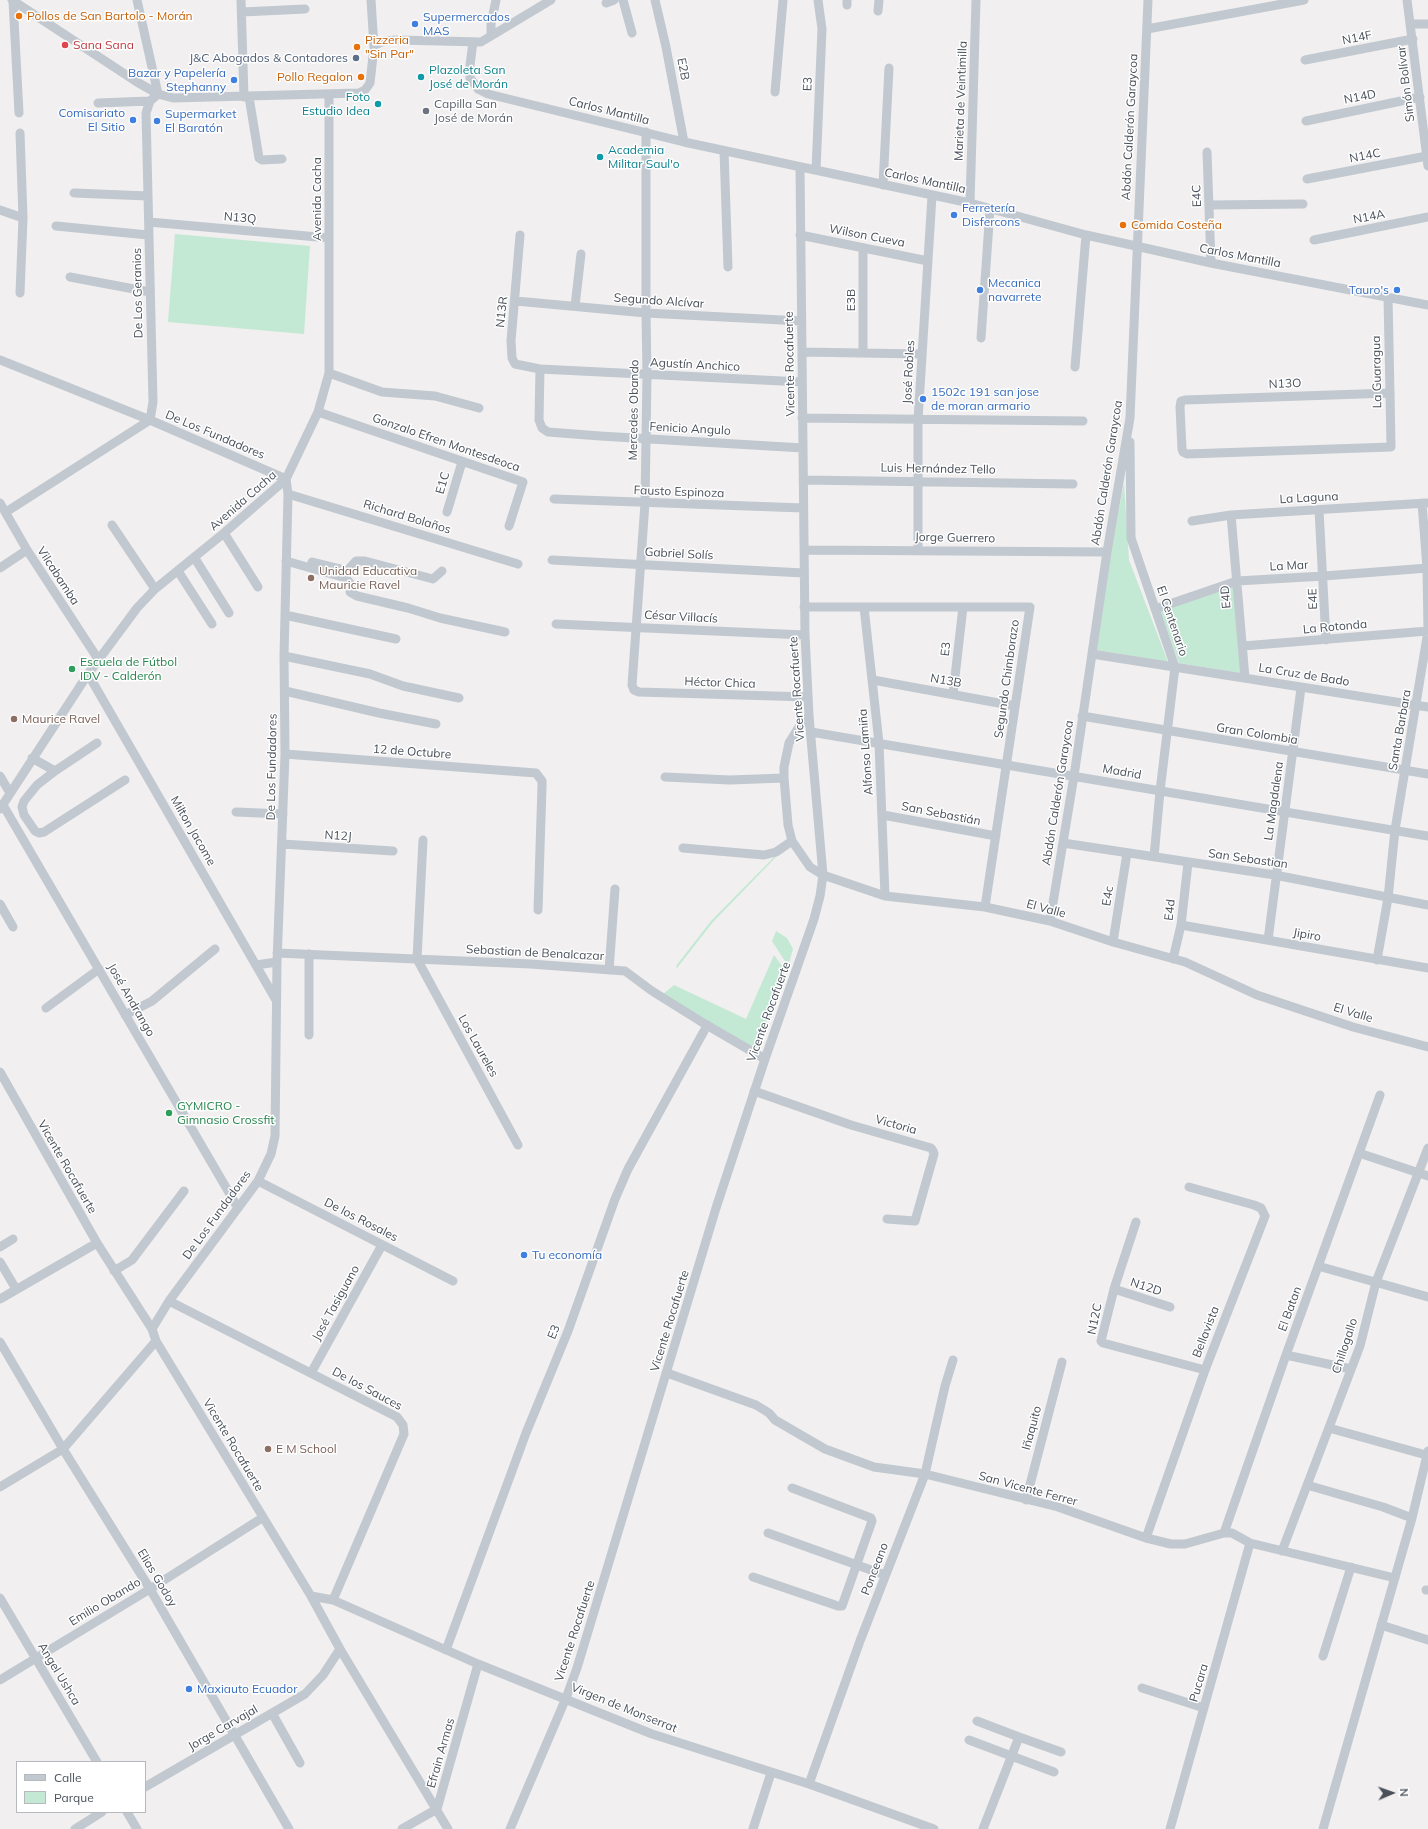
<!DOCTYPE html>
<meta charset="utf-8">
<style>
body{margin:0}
#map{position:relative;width:1428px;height:1829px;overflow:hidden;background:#f1efef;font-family:Mulish,sans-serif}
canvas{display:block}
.legend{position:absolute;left:16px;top:1761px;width:130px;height:52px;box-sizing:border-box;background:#fff;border:1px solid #b6b9bd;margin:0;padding:5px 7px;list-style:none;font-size:12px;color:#49505a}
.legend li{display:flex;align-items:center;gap:8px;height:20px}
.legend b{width:20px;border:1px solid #b6b9bd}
.north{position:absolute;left:1372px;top:1773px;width:40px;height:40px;-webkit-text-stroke:3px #fff;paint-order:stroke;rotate:88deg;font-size:11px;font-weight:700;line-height:16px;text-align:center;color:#49505a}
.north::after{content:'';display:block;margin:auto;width:14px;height:18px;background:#49505a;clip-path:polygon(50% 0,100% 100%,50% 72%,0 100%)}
</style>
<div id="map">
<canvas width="1428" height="1829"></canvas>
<ul class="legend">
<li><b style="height:5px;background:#c1c8cf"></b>Calle</li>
<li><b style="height:11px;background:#c3e9d5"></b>Parque</li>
</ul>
<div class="north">N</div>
</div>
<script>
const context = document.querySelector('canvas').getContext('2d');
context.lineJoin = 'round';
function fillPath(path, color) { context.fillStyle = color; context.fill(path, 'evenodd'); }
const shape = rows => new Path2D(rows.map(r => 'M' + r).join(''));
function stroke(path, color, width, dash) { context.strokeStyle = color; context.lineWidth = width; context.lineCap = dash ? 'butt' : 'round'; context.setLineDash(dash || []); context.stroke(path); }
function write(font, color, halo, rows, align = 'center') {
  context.font = font + ' Mulish,sans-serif'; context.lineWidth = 3; context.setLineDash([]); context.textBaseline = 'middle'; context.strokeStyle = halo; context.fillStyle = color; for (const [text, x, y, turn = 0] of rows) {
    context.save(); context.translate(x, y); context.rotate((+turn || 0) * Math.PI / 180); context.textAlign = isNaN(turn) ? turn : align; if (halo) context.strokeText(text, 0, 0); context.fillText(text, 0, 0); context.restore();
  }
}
fillPath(shape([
 [175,234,310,246,304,334,168,322],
 [1124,483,1129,560,1168,662,1097,650,1111,551],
 [1234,585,1240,647,1240,673,1179,663,1160,610],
 [777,854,778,855,713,922,677,968,676,966,711,921],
 [776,931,787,938,793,949,788,966,772,941],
 [774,955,785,970,756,1051,702,1028,662,995,674,985,746,1019]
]), '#c3e9d5');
stroke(shape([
 [12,0,137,82,158,94,173,98,359,93,365,90,370,83,374,47,371,0],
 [137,0,158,94],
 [241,0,244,97],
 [623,0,632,33],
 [655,0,666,47,684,142],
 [1407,0,1428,166],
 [13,1,19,113],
 [606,3,614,0],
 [847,5,847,0],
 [878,11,879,0],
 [242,12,305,9],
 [1411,24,1428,24],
 [1147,29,1304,0],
 [491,35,491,24,496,0],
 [473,42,470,65,470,78,478,89,488,94,684,142,970,203,1086,235,1136,246,1211,263,1428,305],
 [374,47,379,43,384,41,397,40,481,42,551,0],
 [1305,60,1413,39],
 [775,92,783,0],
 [249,97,259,158,262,160,282,159],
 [98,103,150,101],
 [1306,121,1420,97],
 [646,132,646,313,647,375,645,503,632,685,634,690,639,692,808,697],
 [724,151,728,267],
 [1207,152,1211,263],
 [816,170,822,29,818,0],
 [1307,179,1427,156],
 [883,185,889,68],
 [74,193,148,196],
 [970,203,976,0],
 [1209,205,1303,204],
 [0,210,23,218],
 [149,222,329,238],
 [56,226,148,235],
 [520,235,511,341,512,358,515,364,540,369,802,382],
 [800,235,928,261],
 [1314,240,1428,217],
 [70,277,150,292],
 [20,293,23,218,20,133],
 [1388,297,1390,393,1391,447,1187,454,1183,452,1182,449,1180,407,1181,401,1185,400,1390,393],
 [516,301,646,313,801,321],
 [575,306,581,254],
 [981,338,990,209],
 [802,352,922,354],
 [863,352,863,248],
 [0,360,150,420,286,479,288,494,284,656,285,754,277,962,275,1136,271,1154,258,1181,169,1301,152,1329],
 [1075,367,1086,235],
 [540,369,539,420,542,428,548,432,600,436,803,448],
 [329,373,382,392,435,396,479,408],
 [318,412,523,482,509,526],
 [802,418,1083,421],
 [1130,442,1131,538,1175,667,1160,791,1154,857],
 [803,480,1073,484],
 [288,494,518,564],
 [554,499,803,508],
 [0,503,27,550,98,659],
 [1319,510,1326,640],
 [6,512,150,420,153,402,146,113,150,101,158,94],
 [447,512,462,462],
 [1231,515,1245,678],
 [1192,521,1231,515,1427,503],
 [112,525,155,589],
 [224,533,258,587],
 [804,550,1107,552],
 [918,550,918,420,932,196],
 [194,557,229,613],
 [552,560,804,573],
 [286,561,346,578,350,583,350,592,357,596,408,608,440,618,505,632],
 [312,562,345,570,349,569,356,561,365,561,433,579,442,571],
 [0,568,27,550],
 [178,571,212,624],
 [804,607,1030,607,985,907],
 [864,607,879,743,885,896],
 [1155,609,1237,581,1324,576,1428,568],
 [285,615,396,639],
 [556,624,805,635],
 [1243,646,1428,631],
 [1092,654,1428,707],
 [284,656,370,674,403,686,459,698],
 [88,674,276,1000],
 [873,680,1015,706],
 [285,691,379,713,436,724],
 [953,694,963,607],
 [809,716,799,727,789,743,784,767,784,778,788,825,792,841,810,867,823,875,885,896,985,907,1050,921,1113,942,1185,962,1257,995,1353,1027,1428,1047],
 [1082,716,1428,774],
 [811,732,1428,836],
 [285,754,536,773,542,781,542,787,538,910],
 [32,758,55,771,37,785,24,801,22,807,24,815,35,831,39,833,44,832,125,780],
 [55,771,97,743],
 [0,776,10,793],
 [665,777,730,780,784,778],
 [3,805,238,1208],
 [0,809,88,674,137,608,155,589,224,533,286,479,318,412,329,373,329,94],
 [236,812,283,814],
 [883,815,996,836],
 [423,840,417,959,518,1145],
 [1063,843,1275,875,1428,905],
 [282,844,393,851],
 [683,848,764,855,776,852,792,841],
 [0,904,13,927],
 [1050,921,1074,776,1107,552,1130,418,1148,0],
 [1181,925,1428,968],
 [1268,940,1301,688],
 [1113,942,1127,853],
 [277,953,531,964,625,971,652,991,705,1024,765,1059],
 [1173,959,1181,925,1188,863],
 [1377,960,1388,898,1395,830,1428,631,1427,568,1422,503],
 [256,965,277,962],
 [609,970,615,889],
 [46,1008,99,969],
 [125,1015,152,1001,215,949],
 [309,1035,309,954],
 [0,1072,97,1243,152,1329,156,1341,311,1596,340,1649,448,1829],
 [754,1091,851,1125,931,1148,933,1151,934,1154,915,1221,887,1219],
 [1359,1153,1428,1176],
 [258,1181,453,1281],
 [1136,1222,1114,1289,1101,1341,1103,1343,1205,1370],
 [0,1247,13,1239],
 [0,1262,16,1289],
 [1318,1266,1428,1297],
 [114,1271,132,1260,184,1191],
 [1114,1289,1170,1307],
 [0,1299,97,1243],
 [169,1301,397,1417,403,1425,404,1434,333,1600],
 [0,1342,63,1449,150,1589,289,1829],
 [1286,1355,1351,1369],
 [311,1373,382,1245],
 [667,1373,756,1405,769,1413,775,1420,825,1449,874,1467,925,1474,1058,1507,1146,1538,1171,1544,1185,1544,1224,1533,1232,1533,1250,1543,1395,1578],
 [1329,1428,1426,1455],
 [1307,1485,1383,1507,1412,1518],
 [0,1487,63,1449,156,1341],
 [1026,1500,1062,1362],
 [768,1533,885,1575],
 [1224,1533,1286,1355,1380,1095],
 [1146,1538,1205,1370,1265,1216,1261,1208,1254,1205,1189,1187],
 [1282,1551,1360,1346,1376,1282,1428,1148],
 [753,1577,838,1606,842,1606,872,1521,871,1518,792,1488],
 [1426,1590,1428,1590],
 [311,1596,333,1600,478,1664,652,1734,809,1784,934,1829],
 [0,1598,97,1762],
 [1381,1625,1428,1640],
 [446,1650,526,1433,568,1331,615,1199,628,1169,704,1031],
 [1323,1656,1351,1567],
 [0,1680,150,1589,262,1518],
 [1142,1688,1204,1708],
 [272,1713,300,1763],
 [977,1721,1019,1737,983,1829],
 [1019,1737,1061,1752],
 [969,1740,1054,1772],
 [809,1784,860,1641,925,1474,945,1386,953,1360],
 [145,1787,305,1694,323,1675,340,1649],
 [127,1812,137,1829],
 [75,1829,102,1812],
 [402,1829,437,1809,478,1664],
 [510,1829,566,1698,577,1668,716,1208,765,1059,814,919,820,896,823,875,809,716,805,635,800,167],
 [753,1829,771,1773],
 [1170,1829,1250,1543],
 [1323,1829,1412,1518,1428,1451]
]), '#c1c8cf', 9);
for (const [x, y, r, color] of [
 [19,16,4,"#e8710a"],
 [415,24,4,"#3f7fe0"],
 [65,45,4,"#e0444e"],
 [357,47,4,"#e8710a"],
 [356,58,4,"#5c6f8a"],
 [361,77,4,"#e8710a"],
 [421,77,4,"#0f9aa8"],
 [234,80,4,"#3f7fe0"],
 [378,104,4,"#0f9aa8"],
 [426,111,4,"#6b7280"],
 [133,120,4,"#3f7fe0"],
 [157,121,4,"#3f7fe0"],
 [600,157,4,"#0f9aa8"],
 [954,215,4,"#3f7fe0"],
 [1123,225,4,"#e8710a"],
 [980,290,4,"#3f7fe0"],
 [1397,290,4,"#3f7fe0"],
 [923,399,4,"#3f7fe0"],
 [311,578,4,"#8d6e63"],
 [72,669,4,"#2e9e5b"],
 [14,719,4,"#8d6e63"],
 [169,1113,4,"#2e9e5b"],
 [524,1255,4,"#3f7fe0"],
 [268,1449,4,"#8d6e63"],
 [189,1689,4,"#3f7fe0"]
]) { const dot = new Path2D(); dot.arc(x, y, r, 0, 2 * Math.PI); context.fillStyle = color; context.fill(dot); stroke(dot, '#fff', 1.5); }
write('12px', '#c56008', '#fff', [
 ["Pollos de San Bartolo - Morán",27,16],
 ["Pizzeria",365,40],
 ["\"Sin Par\"",365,54],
 ["Pollo Regalon",353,77,"right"],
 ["Comida Costeña",1131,225]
], 'left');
write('12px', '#366cbe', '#fff', [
 ["Supermercados",423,17],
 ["MAS",423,31],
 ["Bazar y Papelería",226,73,"right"],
 ["Stephanny",226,87,"right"],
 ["Comisariato",125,113,"right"],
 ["El Sitio",125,127,"right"],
 ["Supermarket",165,114],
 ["El Baratón",165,128],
 ["Ferretería",962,208],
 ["Disfercons",962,222],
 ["Mecanica",988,283],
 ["navarrete",988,297],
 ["Tauro's",1389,290,"right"],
 ["1502c 191 san jose",931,392],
 ["de moran armario",931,406],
 ["Tu economía",532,1255],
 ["Maxiauto Ecuador",197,1689]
], 'left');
write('12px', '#49505a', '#fff', [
 ["N14F",1357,38,-11],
 ["E2B",683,69,79],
 ["E3",808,84,-88],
 ["Simón Bolívar",1406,84,-97],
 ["N14D",1360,97,-11],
 ["Marieta de Veintimilla",961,101,-88],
 ["Carlos Mantilla",609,111,14],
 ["Abdón Calderón Garaycoa",1130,127,-87],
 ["N14C",1365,156,-11],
 ["Carlos Mantilla",925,181,12],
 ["E4C",1197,196,-92],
 ["Avenida Cacha",317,199,-90],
 ["N14A",1369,217,-11],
 ["N13Q",240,218,5],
 ["Wilson Cueva",867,236,11],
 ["Carlos Mantilla",1240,256,11],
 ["De Los Geranios",138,293,-91],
 ["E3B",851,300,-90],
 ["Segundo Alcívar",659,301,4],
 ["N13R",502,312,-84],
 ["Vicente Rocafuerte",790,364,-91],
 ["Agustín Anchico",695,365,3],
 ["José Robles",909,372,-87],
 ["La Guaragua",1377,372,-91],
 ["N13O",1285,384,-2],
 ["Mercedes Obando",634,410,-89],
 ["Fenicio Angulo",690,429,3],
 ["De Los Fundadores",215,435,23],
 ["Gonzalo Efren Montesdeoca",446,443,19],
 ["Luis Hernández Tello",938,469,1],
 ["Abdón Calderón Garaycoa",1107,473,-81],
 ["E1C",443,483,-74],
 ["Fausto Espinoza",679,492,2],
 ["La Laguna",1309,498,-3],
 ["Avenida Cacha",243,501,-41],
 ["Richard Bolaños",407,517,17],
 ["Jorge Guerrero",955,538,1],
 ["Gabriel Solís",679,554,3],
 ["La Mar",1289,566,-3],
 ["Vilcabamba",58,576,57],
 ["E4D",1226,597,-95],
 ["E4E",1313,599,-92],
 ["César Villacís",681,617,3],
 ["El Centenario",1172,621,71],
 ["La Rotonda",1335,627,-5],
 ["E3",946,649,-84],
 ["La Cruz de Bado",1304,675,9],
 ["Segundo Chimborazo",1007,679,-82],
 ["N13B",946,681,10],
 ["Héctor Chica",720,683,2],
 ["Vicente Rocafuerte",797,689,-94],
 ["Santa Barbara",1400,730,-80],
 ["Gran Colombia",1257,734,9],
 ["12 de Octubre",412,752,4],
 ["Alfonso Lamiña",866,752,-94],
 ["De Los Fundadores",272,767,-89],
 ["Madrid",1122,772,10],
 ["Abdón Calderón Garaycoa",1058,793,-81],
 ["La Magdalena",1274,801,-82],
 ["San Sebastián",941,814,11],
 ["Milton Jacome",193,831,60],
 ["N12J",338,836,4],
 ["San Sebastian",1248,859,8],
 ["E4c",1108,896,-81],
 ["El Valle",1046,909,15],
 ["E4d",1170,910,-84],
 ["Jipiro",1307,935,10],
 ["Sebastian de Benalcazar",535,953,3],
 ["José Andrango",131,1000,60],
 ["Vicente Rocafuerte",769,1012,-70],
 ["El Valle",1353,1013,17],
 ["Los Laureles",478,1046,61],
 ["Victoria",896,1125,16],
 ["Vicente Rocafuerte",67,1167,60],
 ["De Los Fundadores",217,1215,-54],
 ["De los Rosales",361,1220,27],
 ["N12D",1146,1287,18],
 ["José Tasiguano",336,1303,-61],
 ["El Batan",1290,1309,-70],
 ["N12C",1095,1319,-78],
 ["Vicente Rocafuerte",670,1321,-73],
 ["E3",554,1332,-68],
 ["Bellavista",1206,1332,-69],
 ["Chillogallo",1345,1346,-72],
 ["De los Sauces",367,1389,28],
 ["Iñaquito",1032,1428,-75],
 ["Vicente Rocafuerte",233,1445,59],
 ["San Vicente Ferrer",1028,1489,15],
 ["Ponceano",875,1569,-69],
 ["Elias Godoy",157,1578,59],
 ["Emilio Obando",105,1602,-31],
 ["Vicente Rocafuerte",575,1631,-72],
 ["Angel Ushca",59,1674,59],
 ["Pucara",1199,1683,-74],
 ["Virgen de Monserrat",624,1708,22],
 ["Jorge Carvajal",223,1728,-30],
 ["Efrain Armas",441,1753,-74]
]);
write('12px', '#be3a42', '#fff', [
 ["Sana Sana",73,45]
], 'left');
write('12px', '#4e5e75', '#fff', [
 ["J&C Abogados & Contadores",348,58]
], 'right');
write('12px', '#0d838f', '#fff', [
 ["Plazoleta San",429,70],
 ["José de Morán",429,84],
 ["Foto",370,97,"right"],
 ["Estudio Idea",370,111,"right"],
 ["Academia",608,150],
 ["Militar Saul'o",608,164]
], 'left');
write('12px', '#5b616d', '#fff', [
 ["Capilla San",434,104],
 ["José de Morán",434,118]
], 'left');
write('12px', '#785e54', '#fff', [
 ["Unidad Educativa",319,571],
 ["Mauricie Ravel",319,585],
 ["Maurice Ravel",22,719],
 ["E M School",276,1449]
], 'left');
write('12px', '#27864d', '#fff', [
 ["Escuela de Fútbol",80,662],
 ["IDV - Calderón",80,676],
 ["GYMICRO -",177,1106],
 ["Gimnasio Crossfit",177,1120]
], 'left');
</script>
